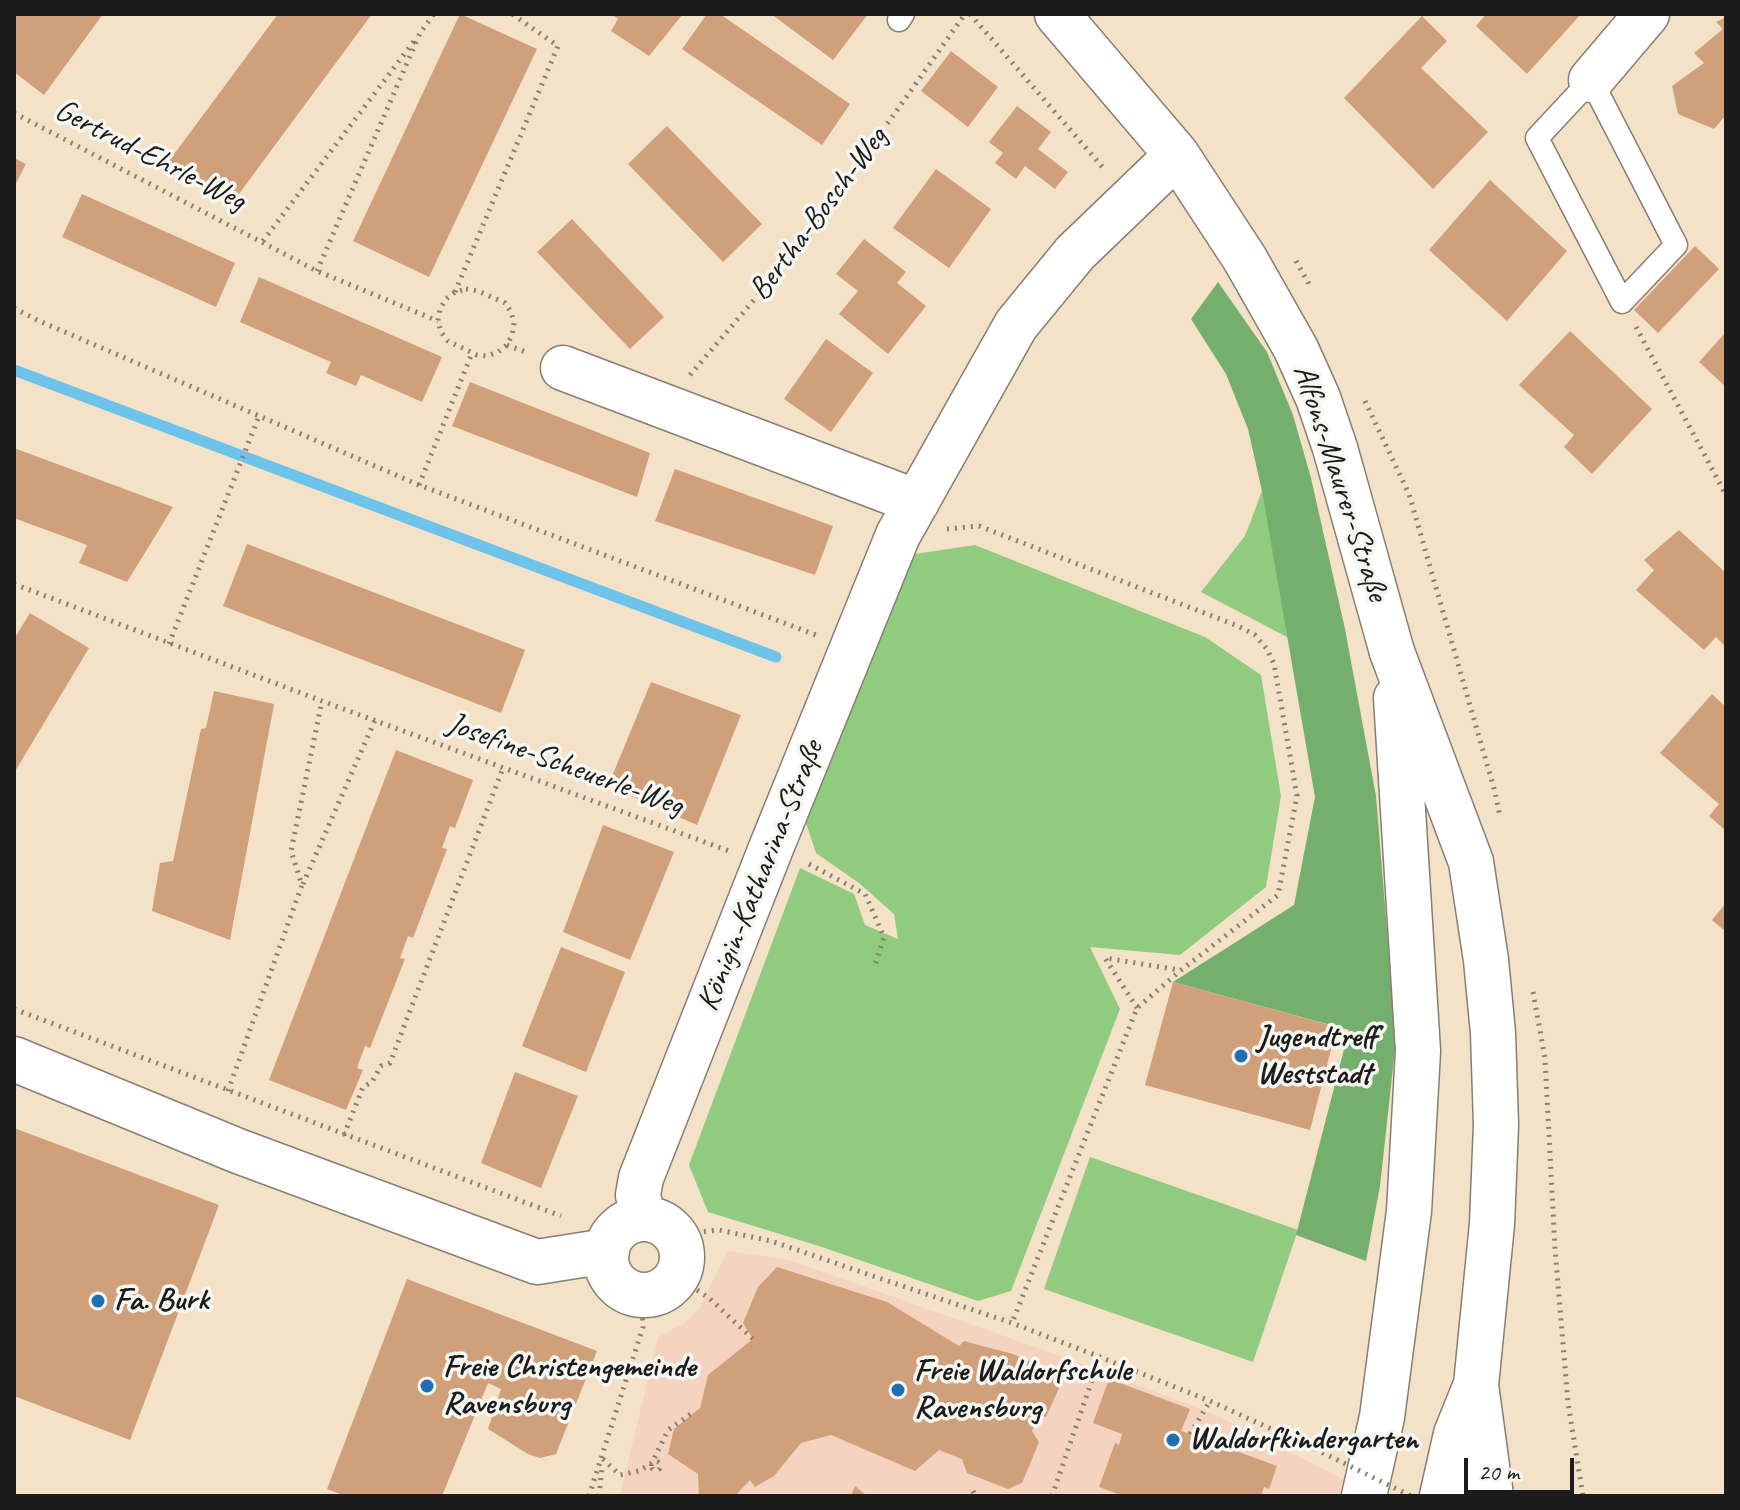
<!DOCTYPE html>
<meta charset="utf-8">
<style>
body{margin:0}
#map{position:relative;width:1740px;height:1510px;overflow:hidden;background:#f3e1c8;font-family:Caveat,sans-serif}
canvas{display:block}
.frame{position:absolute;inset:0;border:16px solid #1c1c1c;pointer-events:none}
.scale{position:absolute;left:1464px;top:1458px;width:110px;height:36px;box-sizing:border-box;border:4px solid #1c1c1c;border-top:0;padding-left:10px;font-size:24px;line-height:28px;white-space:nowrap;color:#1c1c1c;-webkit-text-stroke:6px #f6f6f2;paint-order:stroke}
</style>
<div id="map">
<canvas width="1740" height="1510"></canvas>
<div class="frame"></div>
<div class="scale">20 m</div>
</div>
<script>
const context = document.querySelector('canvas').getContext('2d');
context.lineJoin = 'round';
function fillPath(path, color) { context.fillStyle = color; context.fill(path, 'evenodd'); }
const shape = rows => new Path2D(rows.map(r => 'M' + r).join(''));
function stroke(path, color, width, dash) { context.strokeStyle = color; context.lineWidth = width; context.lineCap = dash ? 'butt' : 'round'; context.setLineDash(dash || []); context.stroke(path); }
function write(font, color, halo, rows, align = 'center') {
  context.font = font + ' Caveat,sans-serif'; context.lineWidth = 7; context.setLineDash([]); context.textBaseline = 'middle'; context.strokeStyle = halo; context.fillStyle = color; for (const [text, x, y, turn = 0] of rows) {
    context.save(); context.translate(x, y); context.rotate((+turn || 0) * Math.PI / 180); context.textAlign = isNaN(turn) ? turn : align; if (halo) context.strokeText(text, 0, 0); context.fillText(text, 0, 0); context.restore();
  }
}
fillPath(shape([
 [728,1251,789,1260,1086,1365,1216,1415,1351,1483,1346,1496,620,1496,658,1337,683,1324,699,1309]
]), '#f4d3c1');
fillPath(shape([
 [1262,491,1289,638,1201,592,1245,536],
 [975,545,1205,637,1261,675,1281,796,1266,887,1180,955,1090,947,1120,1009,1011,1291,978,1301,819,1246,708,1212,689,1165,800,868,854,894,865,925,898,939,894,914,859,883,816,853,804,817,915,554],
 [1090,1157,1298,1230,1253,1362,1044,1289]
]), '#90cb7f');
fillPath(shape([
 [1218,282,1267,352,1293,415,1311,478,1345,629,1376,796,1396,1040,1380,1186,1366,1261,1296,1235,1349,1030,1173,982,1294,905,1315,797,1262,491,1248,429,1226,374,1191,319]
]), '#74af6e');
stroke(shape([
 [14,370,776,657]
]), '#6ec3ea', 11);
fillPath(shape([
 [14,14,103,14,44,95,14,72],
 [278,14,372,14,230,206,169,161],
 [460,14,537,49,429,277,353,241],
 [611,14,683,14,649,56,611,31,618,19],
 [707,14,720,14,850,104,822,145,682,49],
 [771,14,868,14,833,60],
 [1486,14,1581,14,1527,74,1476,26],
 [1422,16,1447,41,1421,68,1488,132,1433,189,1344,98],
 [1726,17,1726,115,1714,129,1678,114,1672,86,1704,63,1694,53,1723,29,1716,22],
 [951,51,998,87,968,127,921,91],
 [1017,106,1051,132,1038,149,1068,172,1055,189,1025,166,1016,179,995,163,1003,153,989,142],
 [667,126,762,224,723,262,628,164],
 [14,158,26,164,14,187],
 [936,169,991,209,949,268,893,228],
 [1490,180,1567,251,1507,321,1429,250],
 [82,194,235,263,216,307,62,237],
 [572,219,664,317,630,349,537,252],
 [864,239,906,272,897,283,926,306,888,354,839,314,858,291,836,274],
 [1695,246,1719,269,1658,333,1634,310],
 [259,277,442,357,422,402,361,375,356,386,326,373,331,362,240,322],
 [1570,331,1652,409,1592,474,1564,447,1574,435,1519,385],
 [1726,332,1726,387,1699,362],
 [826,339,873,373,831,432,784,399],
 [470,382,650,453,637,497,452,426],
 [14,448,173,507,127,582,79,563,87,545,14,518],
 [675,469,833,526,815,575,655,521],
 [1679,530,1726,573,1726,647,1716,637,1704,650,1636,590,1654,570,1644,560],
 [247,544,525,650,501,713,223,606],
 [30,613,89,648,14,773,14,639],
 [651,682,741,715,697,825,608,786],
 [214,691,274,704,230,940,152,911,160,863,173,861,201,729,206,728],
 [1712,694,1726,707,1726,831,1709,816,1719,804,1660,753],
 [396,750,473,780,455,828,450,826,442,848,447,849,413,938,408,936,400,958,405,959,370,1048,365,1046,357,1068,363,1070,346,1110,269,1080],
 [603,825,674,852,630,960,563,932],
 [1726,903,1726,932,1712,920],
 [561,947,625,972,586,1072,522,1046],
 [1173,982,1337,1027,1310,1130,1145,1085],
 [515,1072,578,1096,541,1188,481,1163],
 [14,1128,219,1205,130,1440,14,1396],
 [777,1267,887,1302,959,1346,964,1341,1013,1354,1055,1372,1060,1386,1046,1417,1038,1416,1032,1431,1039,1442,1022,1483,1008,1489,967,1473,962,1459,939,1450,915,1471,831,1435,801,1443,774,1476,755,1487,750,1480,735,1496,699,1496,698,1474,668,1454,674,1429,700,1408,708,1375,753,1339,743,1323,758,1287],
 [407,1279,597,1351,556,1454,540,1458,528,1454,488,1429,501,1389,488,1383,442,1496,346,1496,327,1489],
 [1109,1379,1190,1409,1181,1431,1198,1436,1200,1430,1241,1446,1239,1452,1277,1466,1269,1489,1264,1487,1261,1496,1123,1496,1099,1487,1115,1443,1119,1445,1122,1434,1093,1423],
 [855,1486,867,1496,851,1496]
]), '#d0a07a');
const service = shape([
 [899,20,903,14],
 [1591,80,1676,245,1622,302,1537,138,1591,80]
]);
const minor = shape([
 [1057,14,1177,155,1245,259,1296,349,1318,398,1335,448,1392,652],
 [1591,80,1647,14],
 [563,368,917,502],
 [14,1059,238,1151,537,1262,607,1251],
 [643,1219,638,1195,641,1178,771,848,898,535,1016,325,1075,253,1177,155],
 '606 1257a38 38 0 1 1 76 0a38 38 0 1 1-76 0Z'
]);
const tertiary = shape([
 [1392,652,1471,862,1486,960,1493,1033,1496,1125,1492,1224,1476,1385,1491,1496],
 [1364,1496,1382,1417,1409,1211,1418,1051,1396,698],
 [1442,1496,1456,1434,1475,1387]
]);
stroke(service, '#887e72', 25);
stroke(minor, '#887e72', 47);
stroke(tertiary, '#887e72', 47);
stroke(shape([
 [970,14,1105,170],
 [14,113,317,271,438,321],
 [263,241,415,40],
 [1296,261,1309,284],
 [317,271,420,33,434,14],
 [466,289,478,291,505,303,511,312,514,323,512,335,507,345,498,352,487,356,477,355,448,341,441,332,438,321,440,309,446,299,455,292,466,289],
 [455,292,558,46,512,14],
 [14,308,37,320,419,485,816,635],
 [1636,327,1726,495],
 [507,345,528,353],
 [690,375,806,239,965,14],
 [1365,401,1409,494,1495,792,1500,817],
 [419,485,472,353],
 [947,529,979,526,1238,626,1255,635,1267,649,1274,664,1297,796,1278,895,1180,971,1137,1008,1012,1323],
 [14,584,322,701,729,851],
 [169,644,259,416],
 [809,864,865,894,884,937,874,968],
 [303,884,375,720],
 [1533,992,1545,1058,1555,1249,1568,1403,1583,1496],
 [1137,1008,1105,958,1179,970],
 [14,1009,561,1216],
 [228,1091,302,885,291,851,322,701],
 [344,1135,363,1087,372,1082,381,1066,390,1063,503,768],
 [680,1234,719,1230,771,1241,873,1276,1012,1323,1100,1357,1210,1401,1315,1449],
 [677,1277,709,1298,753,1339],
 [1190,1434,1210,1401],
 [603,1459,620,1475,639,1471,652,1463,668,1430,691,1414],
 '651.5 1466a4.5 4.5 0 1 1 9 0a4.5 4.5 0 1 1-9 0Z',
 [973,1491,976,1496],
 [589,1496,643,1327,641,1295],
 [599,1496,602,1468],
 [1052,1496,1100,1357]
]), '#887e72', 5, [2, 6]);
stroke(service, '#fff', 22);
stroke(minor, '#fff', 44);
stroke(tertiary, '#fff', 44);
stroke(shape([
 [1315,1449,1411,1496]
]), '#887e72', 5, [2, 6]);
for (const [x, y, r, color] of [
 [1241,1056,8,"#1f6fb2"],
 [98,1301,8,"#1f6fb2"],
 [427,1386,8,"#1f6fb2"],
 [898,1390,8,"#1f6fb2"],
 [1173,1440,8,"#1f6fb2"]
]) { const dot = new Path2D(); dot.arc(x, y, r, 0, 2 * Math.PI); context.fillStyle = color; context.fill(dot); stroke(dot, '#f6f6f2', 3); }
write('32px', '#1c1c1c', '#f6f6f2', [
 ["Gertrud-Ehrle-Weg",150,156,27],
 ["Bertha-Bosch-Weg",819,214,-53],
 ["Alfons-Maurer-Straße",1340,483,72],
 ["Josefine-Scheuerle-Weg",565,765,20],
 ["Königin-Katharina-Straße",761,876,-68]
]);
write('bold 32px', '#1c1c1c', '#f6f6f2', [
 ["Jugendtreff",1257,1038],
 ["Weststadt",1257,1075],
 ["Fa. Burk",114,1301],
 ["Freie Christengemeinde",443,1368],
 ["Ravensburg",443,1405],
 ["Freie Waldorfschule",914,1372],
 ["Ravensburg",914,1409],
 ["Waldorfkindergarten",1189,1440]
], 'left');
</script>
